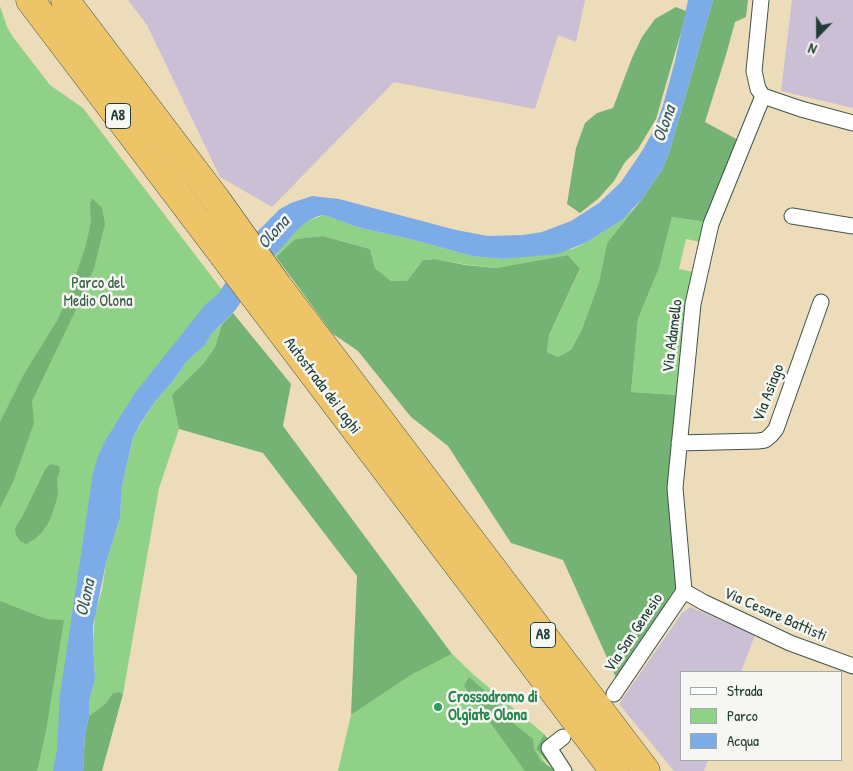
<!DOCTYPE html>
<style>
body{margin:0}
#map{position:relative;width:853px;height:771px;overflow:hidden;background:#eddcba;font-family:"Patrick Hand",sans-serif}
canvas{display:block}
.legend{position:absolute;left:680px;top:671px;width:162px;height:90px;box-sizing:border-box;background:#f6f6f2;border:1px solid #a0aca6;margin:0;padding:6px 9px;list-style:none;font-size:15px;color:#1f3d34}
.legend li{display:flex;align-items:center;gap:10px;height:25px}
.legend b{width:25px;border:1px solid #a0aca6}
.north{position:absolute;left:793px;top:10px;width:50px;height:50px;-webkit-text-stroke:4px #f6f6f2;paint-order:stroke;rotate:202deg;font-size:14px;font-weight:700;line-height:20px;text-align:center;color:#1f3d34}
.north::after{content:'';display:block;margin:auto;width:18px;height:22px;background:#1f3d34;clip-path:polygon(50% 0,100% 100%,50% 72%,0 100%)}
</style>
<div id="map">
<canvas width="853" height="771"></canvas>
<ul class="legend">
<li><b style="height:6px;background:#fff"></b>Strada</li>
<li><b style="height:14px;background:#90d188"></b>Parco</li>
<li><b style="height:14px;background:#7cace7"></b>Acqua</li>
</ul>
<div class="north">N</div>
</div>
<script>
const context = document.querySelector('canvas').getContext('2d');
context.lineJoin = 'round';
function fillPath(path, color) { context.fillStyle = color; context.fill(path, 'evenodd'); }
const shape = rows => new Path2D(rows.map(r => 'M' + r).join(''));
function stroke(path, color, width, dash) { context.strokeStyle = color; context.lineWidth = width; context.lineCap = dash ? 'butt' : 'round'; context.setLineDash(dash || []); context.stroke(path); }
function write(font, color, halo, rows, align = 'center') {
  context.font = font + ' "Patrick Hand",sans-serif'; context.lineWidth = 5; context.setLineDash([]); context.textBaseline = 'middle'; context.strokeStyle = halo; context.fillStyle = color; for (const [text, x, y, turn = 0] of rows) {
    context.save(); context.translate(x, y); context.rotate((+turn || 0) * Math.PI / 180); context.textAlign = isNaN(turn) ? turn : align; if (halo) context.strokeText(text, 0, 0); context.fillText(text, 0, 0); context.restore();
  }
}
fillPath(shape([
 [128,0,585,0,576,42,558,35,535,109,394,82,272,207,220,177,147,25],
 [792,0,853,0,853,108,781,91],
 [690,607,755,635,741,672,682,672,682,760,708,760,704,771,674,771,619,704,682,613]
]), '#cbbfd5');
fillPath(shape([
 [0,6,7,27,13,37,50,85,83,108,222,290,111,451,69,771,0,771],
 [635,208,607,243,599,282,582,329,571,350,558,357,547,352,549,335,580,270,568,255,496,268,462,264,435,259,423,260,407,281,391,281,375,268,370,249,324,236,295,239,276,257,275,255,299,227,308,221,324,215,357,227,414,240,472,256,502,259,573,249,587,242,614,225],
 [672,217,706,222,700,242,686,239,679,269,693,272,685,318,677,395,631,392,638,319,659,268],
 [222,324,215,347,203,364,173,396,179,429,159,488,123,694,119,692,113,693,106,703,89,716,89,702,95,679,93,642,95,614,102,590,106,563,120,518,122,486,133,438,140,425,157,399,169,386,188,360,204,346,212,333],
 [452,654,474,675,544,734,536,749,551,771,338,771,351,715,411,675]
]), '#90d188');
fillPath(shape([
 [713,0,748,0,746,17,735,22,726,55,705,122,740,141,706,222,672,217,659,268,638,319,631,392,677,395,668,490,679,591,618,682,563,560,511,543,448,446,411,417,358,351,333,334,276,257,295,239,323,236,370,249,375,268,391,281,407,281,423,260,435,259,465,265,496,268,568,255,580,269,549,335,547,352,558,357,571,350,582,329,599,282,607,243,642,199,662,170,669,153],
 [676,7,686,11,682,29,656,119,638,149,625,162,614,181,599,198,580,213,567,204,576,148,585,123,597,113,613,108,632,58,642,37,655,19],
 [92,198,102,208,105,224,94,268,81,299,32,401,34,423,13,482,0,508,0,422,24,374,57,321,71,290,86,245,91,222,90,204],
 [233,313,291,384,283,426,452,654,411,675,351,715,357,576,263,453,179,429,172,395,203,364,215,347,222,324],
 [50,464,59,466,60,471,57,479,58,495,55,505,50,520,43,531,35,539,26,544,20,541,16,535,15,528,22,517,45,470],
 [0,601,46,619,64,620,46,731,37,771,0,771],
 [469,677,495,700,502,714,533,739,534,749,541,761,552,768,536,749,544,734,574,771,525,771,464,686],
 [119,692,123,694,102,771,83,771,85,734,89,716,106,703,113,693]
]), '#74b374');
fillPath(shape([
 [688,0,713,0,669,153,662,170,642,199,623,219,614,225,587,242,558,254,502,259,472,256,414,240,357,227,324,215,318,216,308,221,300,227,275,255,233,313,212,333,204,346,188,360,169,386,157,399,140,424,133,438,129,455,122,486,120,518,106,563,93,626,93,642,95,679,89,702,89,716,85,734,83,771,53,771,57,750,60,695,93,473,98,456,105,441,135,393,205,305,219,293,256,233,280,209,291,203,312,196,339,199,456,230,488,236,523,235,542,232,571,221,599,203,621,182,642,151,655,128,663,105,675,61]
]), '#7cace7');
const minor = shape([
 [761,0,754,71,758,89,763,96,801,109,853,123],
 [792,216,853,226],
 [679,443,758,441,765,440,771,435,776,429,821,302],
 [684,591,675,488,693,304,711,224,763,96],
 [684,591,703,602,790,643,853,666],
 [614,694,684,591],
 [563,737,549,748,564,771]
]);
const motorway = shape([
 [30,0,614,771],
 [65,0,216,199,278,286,646,771]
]);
stroke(minor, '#3e5548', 17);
stroke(motorway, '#3e5548', 29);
stroke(minor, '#fff', 15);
stroke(motorway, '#eec469', 28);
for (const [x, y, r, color] of [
 [438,707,5,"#2e9e5b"]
]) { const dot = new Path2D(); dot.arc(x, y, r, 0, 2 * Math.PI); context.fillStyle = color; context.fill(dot); stroke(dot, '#f6f6f2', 2); }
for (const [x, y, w] of [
 [118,116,25],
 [543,635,25]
]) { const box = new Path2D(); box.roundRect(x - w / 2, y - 12.5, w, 25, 4); context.fillStyle = '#f6f6f2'; context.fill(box); stroke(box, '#1f3d34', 1); }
write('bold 15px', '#1f3d34', null, [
 ["A8",118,116],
 ["A8",543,635]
]);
write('16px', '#365b45', '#f6f6f2', [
 ["Parco del",98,284],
 ["Medio Olona",98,302]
]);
write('16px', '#1f3d34', '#f6f6f2', [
 ["Via Adamello",673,336,-83],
 ["Autostrada dei Laghi",322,386,53],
 ["Via Asiago",769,393,-69],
 ["Via Cesare Battisti",775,615,24],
 ["Via San Genesio",634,633,-56]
]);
write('bold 16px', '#27864d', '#f6f6f2', [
 ["Crossodromo di",448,698],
 ["Olgiate Olona",448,716]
], 'left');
write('italic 18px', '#365961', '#f6f6f2', [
 ["Olona",665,124,-71],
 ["Olona",274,233,-48],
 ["Olona",86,598,-78]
]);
</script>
